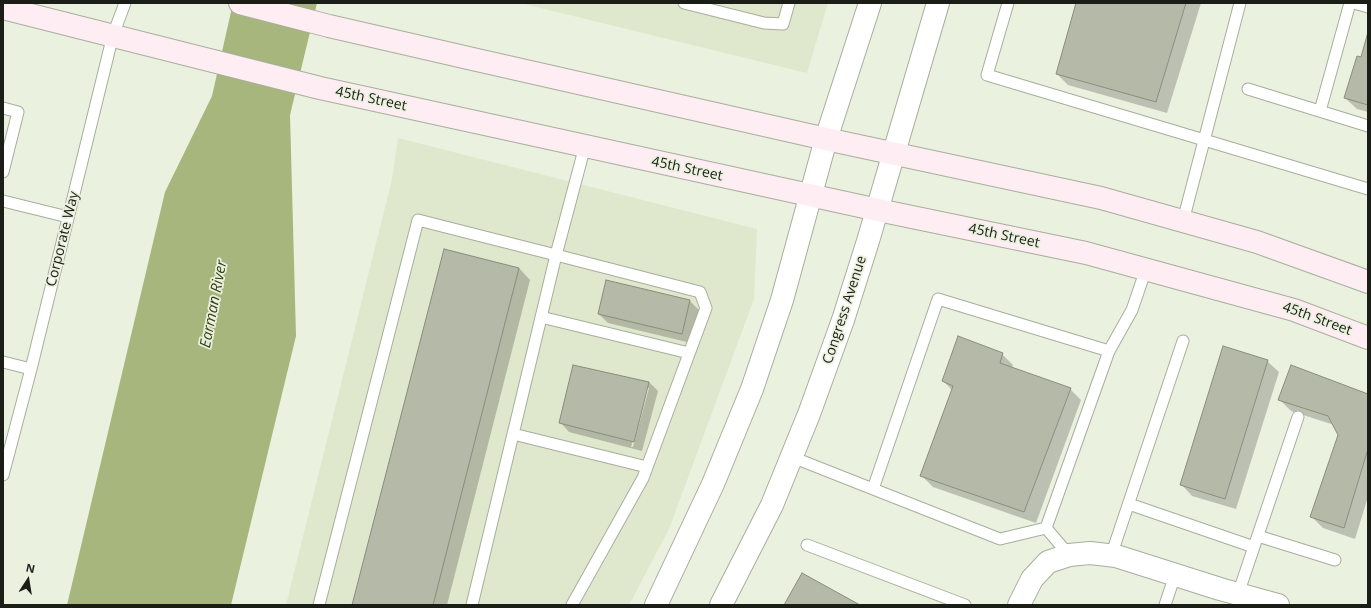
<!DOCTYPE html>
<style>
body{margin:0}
#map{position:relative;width:1371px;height:608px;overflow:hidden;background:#ebf1df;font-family:"Open Sans",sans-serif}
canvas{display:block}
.frame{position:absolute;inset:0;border:4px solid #1b1d17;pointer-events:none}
.north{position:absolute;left:8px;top:560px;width:40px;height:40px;-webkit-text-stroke:3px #ebf1df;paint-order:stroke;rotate:12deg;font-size:11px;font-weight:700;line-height:16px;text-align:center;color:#1b1d17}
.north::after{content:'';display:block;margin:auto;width:14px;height:18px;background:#1b1d17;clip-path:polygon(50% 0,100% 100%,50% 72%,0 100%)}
</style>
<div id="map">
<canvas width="1371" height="608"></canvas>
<div class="frame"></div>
<div class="north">N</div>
</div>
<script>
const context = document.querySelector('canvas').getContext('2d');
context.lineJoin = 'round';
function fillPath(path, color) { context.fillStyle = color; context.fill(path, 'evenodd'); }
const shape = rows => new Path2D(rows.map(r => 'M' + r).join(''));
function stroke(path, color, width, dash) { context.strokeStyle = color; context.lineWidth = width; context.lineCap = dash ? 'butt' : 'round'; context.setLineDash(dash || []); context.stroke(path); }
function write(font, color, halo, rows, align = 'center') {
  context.font = font + ' "Open Sans",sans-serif'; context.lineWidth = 3.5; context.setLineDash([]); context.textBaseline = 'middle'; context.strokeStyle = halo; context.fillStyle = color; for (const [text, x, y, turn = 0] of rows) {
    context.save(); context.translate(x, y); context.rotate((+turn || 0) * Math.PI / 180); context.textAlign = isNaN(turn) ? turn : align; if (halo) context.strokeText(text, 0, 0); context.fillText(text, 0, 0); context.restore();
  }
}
fillPath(shape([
 [520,3,828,3,807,73],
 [398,138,757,229,754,299,669,529,629,605,286,605,392,179]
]), '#dfe7cd');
fillPath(shape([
 [233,3,317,3,290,115,296,336,231,605,67,605,165,192,212,96]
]), '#a6b67c');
fillPath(shape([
 [1077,3,1201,3,1167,113,1068,85,1057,74],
 [1368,36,1368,112,1357,109,1345,98,1362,58],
 [519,268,530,280,447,605,353,605],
 [690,301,699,310,691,343,608,323,599,314],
 [1002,354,1013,365,1012,368,1070,389,1081,400,1036,523,933,487,922,476,952,390,943,381],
 [1267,361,1279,372,1236,509,1192,496,1181,484],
 [574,366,649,382,658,391,642,451,569,432,561,423],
 [647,388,649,388,633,447,631,447],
 [1368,395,1368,497,1355,539,1323,528,1312,517,1339,435,1334,425,1291,411,1280,400]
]), '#0003');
const building = shape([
 [1076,3,1186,3,1156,102,1056,74,1076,3],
 [1368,32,1368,105,1344,98,1357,56,1361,57,1368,32],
 [444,249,519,268,433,605,352,605,444,249],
 [606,280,690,300,682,334,598,314,606,280],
 [958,336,1003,353,1000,363,1071,388,1024,512,920,476,953,386,942,381,958,336],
 [1223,346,1268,360,1225,499,1180,485,1223,346],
 [573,365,649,382,634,442,559,423,573,365],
 [1291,365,1368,394,1368,449,1344,528,1310,517,1338,435,1328,416,1278,400,1291,365],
 [802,573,860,605,784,605,802,573]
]);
fillPath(building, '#b4b9a8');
stroke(building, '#888d7d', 1);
const service = shape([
 [684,3,764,23,783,24,789,3],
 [1008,3,987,75,1368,189],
 [1354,3,1368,7],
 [1248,89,1368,126],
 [3,108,18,112,3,172],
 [1320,111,1350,3],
 [3,201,68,217],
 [1183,221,1240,3],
 [541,317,689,353],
 [3,362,31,369],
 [513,434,647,467],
 [792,457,873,489,938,299,1109,351],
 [3,475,31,369,113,35,125,3],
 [873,489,1000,539,1046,528,1109,351,1132,310,1146,269],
 [1129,504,1254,547],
 [1046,528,1069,555],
 [1258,536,1335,560],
 [807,545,965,605],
 [1111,556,1183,341],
 [1238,594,1298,417],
 [319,605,418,220,556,255,585,146],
 [472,605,556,255,700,292,706,308,643,478,572,605],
 [1165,605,1175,575]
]);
const minor = shape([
 [1019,605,1032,579,1048,562,1069,555,1090,553,1116,556,1220,589,1278,605]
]);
const tertiary = shape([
 [656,605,713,484,752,389,782,300,826,139,870,3],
 [721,605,772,505,809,414,843,320,868,241,938,3]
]);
const secondary = shape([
 [240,3,329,26,477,60,826,139,1101,198,1257,242,1368,282],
 [3,8,320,88,878,210,1086,253,1294,310,1368,338]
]);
stroke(service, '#a8ae9d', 13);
stroke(minor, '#a8ae9d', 24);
stroke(tertiary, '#a8ae9d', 24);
stroke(secondary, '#a8ae9d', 24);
stroke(service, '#fff', 11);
stroke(minor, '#fff', 22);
stroke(tertiary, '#fff', 22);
stroke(secondary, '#feedf2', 22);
write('14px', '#1b1d17', '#ebf1df', [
 ["45th Street",371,99,12],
 ["45th Street",687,169,12],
 ["45th Street",1004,236,12],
 ["Corporate Way",63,239,-76],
 ["Congress Avenue",845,310,-72],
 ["45th Street",1317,319,20]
]);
write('italic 15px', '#353f13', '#ebf1df', [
 ["Earman River",214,304,-79]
]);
</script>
